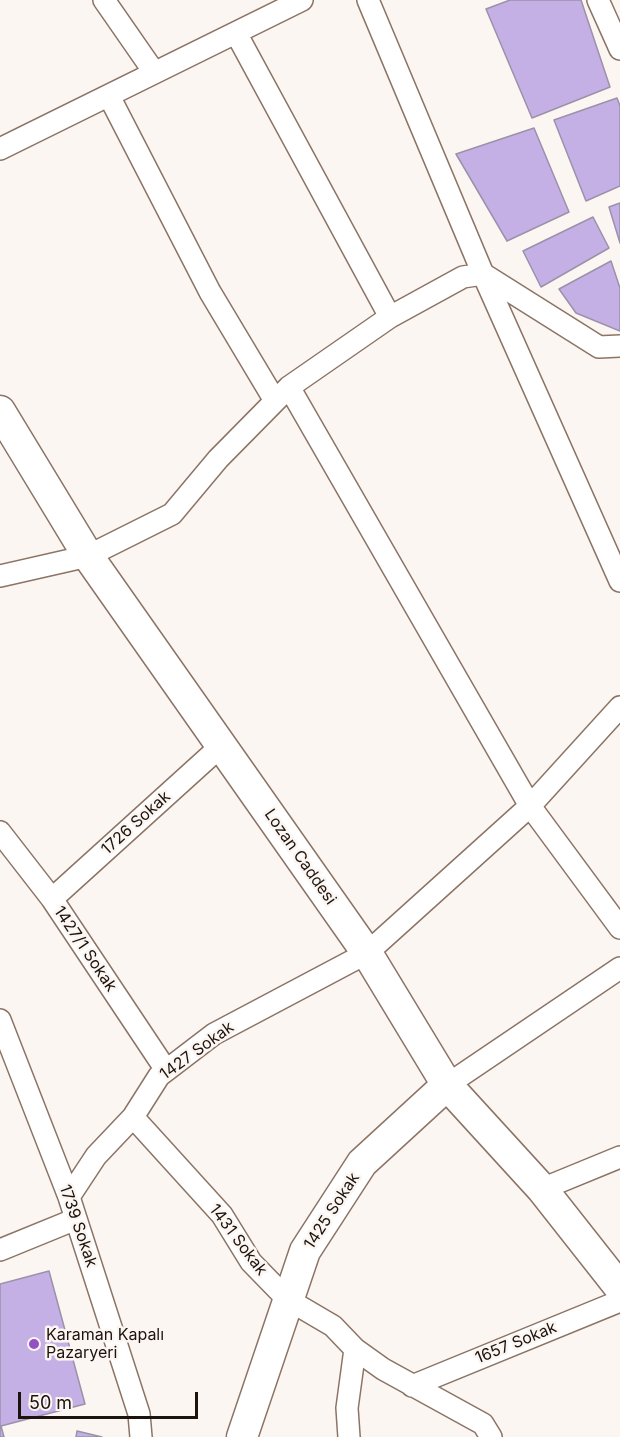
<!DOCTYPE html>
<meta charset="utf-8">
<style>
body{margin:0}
#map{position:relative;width:620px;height:1437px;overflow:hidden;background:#fcf6f3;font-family:Inter,sans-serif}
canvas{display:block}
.scale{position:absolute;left:18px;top:1392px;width:180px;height:27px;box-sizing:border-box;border:3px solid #1c130d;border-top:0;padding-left:8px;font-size:18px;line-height:21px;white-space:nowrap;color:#1c130d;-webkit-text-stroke:4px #fcf6f3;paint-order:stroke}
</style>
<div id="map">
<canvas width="620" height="1437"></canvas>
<div class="scale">50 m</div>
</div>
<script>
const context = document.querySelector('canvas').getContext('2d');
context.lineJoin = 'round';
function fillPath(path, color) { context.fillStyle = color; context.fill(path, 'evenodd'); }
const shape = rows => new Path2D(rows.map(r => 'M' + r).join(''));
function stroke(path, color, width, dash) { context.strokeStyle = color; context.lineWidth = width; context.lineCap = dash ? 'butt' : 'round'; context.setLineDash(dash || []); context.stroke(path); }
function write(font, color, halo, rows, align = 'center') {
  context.font = font + ' Inter,sans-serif'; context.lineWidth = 5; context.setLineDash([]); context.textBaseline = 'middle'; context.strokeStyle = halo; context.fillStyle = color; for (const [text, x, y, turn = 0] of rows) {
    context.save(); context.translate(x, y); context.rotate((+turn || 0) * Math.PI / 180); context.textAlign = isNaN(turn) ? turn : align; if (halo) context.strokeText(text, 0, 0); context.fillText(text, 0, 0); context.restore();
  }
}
const building = shape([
 [510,0,581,0,610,87,532,118,486,9,510,0],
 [617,98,620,106,620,186,586,201,554,120,617,98],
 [534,128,569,212,507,241,456,154,534,128],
 [620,203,620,243,609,207,620,203],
 [593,217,609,248,541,287,523,251,593,217],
 [611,261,620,288,620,331,576,313,559,289,611,261],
 [49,1271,85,1404,1,1426,4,1437,0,1437,0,1284,49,1271],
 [77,1431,102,1437,76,1437,77,1431]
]);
fillPath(building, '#c5b0e5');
stroke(building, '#9b91aa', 1.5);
const street = shape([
 [104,0,154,72],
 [368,0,483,274,620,581],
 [598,0,620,49],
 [236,33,390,317],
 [109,96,210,292,274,399],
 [0,149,302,0],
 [289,387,530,806,620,928],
 [0,576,88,556,172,514,218,459,289,387,390,317,463,277,483,274,599,347,620,346],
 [0,832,52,899,166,1070],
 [52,899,221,746],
 [0,1020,69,1197,139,1414,141,1437],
 [447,1085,620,968],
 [133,1117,222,1215,251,1262,287,1299,333,1326,355,1349,383,1369,483,1424,491,1437],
 [542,1189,620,1157],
 [69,1197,96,1156,133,1117,159,1076,214,1034,367,953,530,806,620,707],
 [0,1250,76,1219],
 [412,1386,620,1301],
 [349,1437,347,1408,355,1349]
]);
const secondary = shape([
 [0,411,88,556,367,953,447,1085,542,1189,620,1288],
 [242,1437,305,1251,362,1163,447,1085]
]);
stroke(street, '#8c7465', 24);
stroke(secondary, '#8c7465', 33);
stroke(street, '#fff', 21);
stroke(secondary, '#fff', 30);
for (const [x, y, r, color] of [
 [34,1344,6,"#9451c6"]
]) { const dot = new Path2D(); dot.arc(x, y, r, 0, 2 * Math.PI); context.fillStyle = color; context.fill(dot); stroke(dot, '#fcf6f3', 2); }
write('16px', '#1c130d', '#fcf6f3', [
 ["1726 Sokak",136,823,-42],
 ["Lozan Caddesi",300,857,55],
 ["1427/1 Sokak",85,949,56],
 ["1427 Sokak",197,1051,-36],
 ["1425 Sokak",332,1211,-57],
 ["1739 Sokak",78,1226,71],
 ["1431 Sokak",238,1240,53],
 ["1657 Sokak",516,1343,-22]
]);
write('16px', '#1c130d', '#fcf6f3', [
 ["Karaman Kapalı",46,1335],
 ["Pazaryeri",46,1353]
], 'left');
</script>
